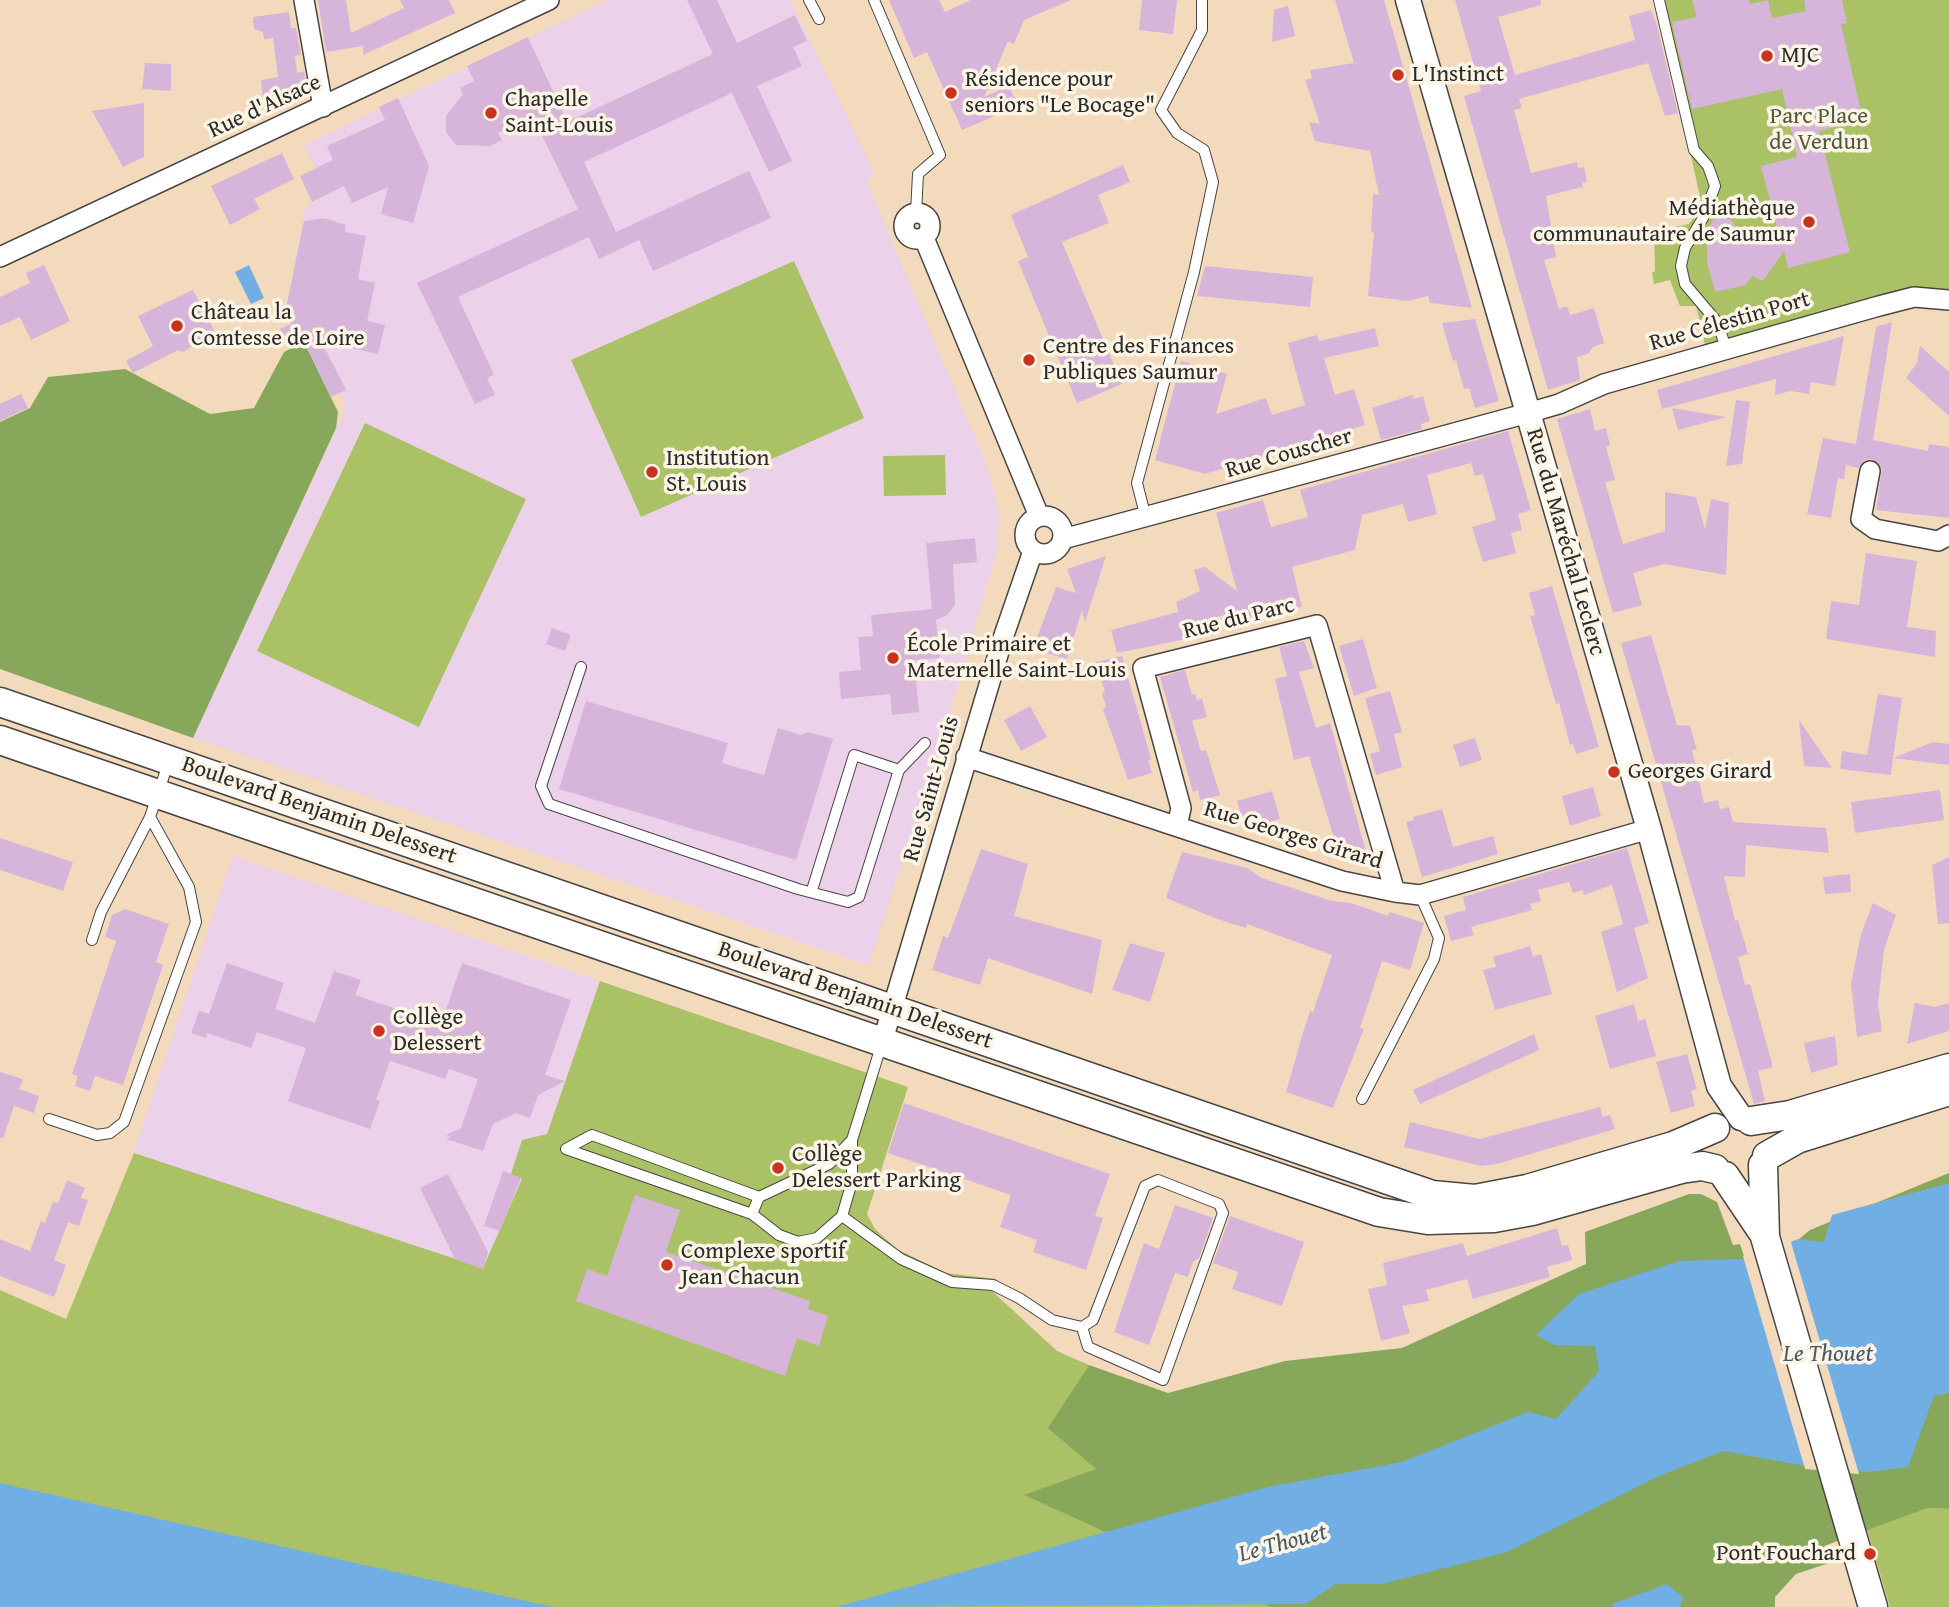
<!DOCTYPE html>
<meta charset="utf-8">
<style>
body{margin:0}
canvas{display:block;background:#f3dabd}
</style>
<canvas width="1949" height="1607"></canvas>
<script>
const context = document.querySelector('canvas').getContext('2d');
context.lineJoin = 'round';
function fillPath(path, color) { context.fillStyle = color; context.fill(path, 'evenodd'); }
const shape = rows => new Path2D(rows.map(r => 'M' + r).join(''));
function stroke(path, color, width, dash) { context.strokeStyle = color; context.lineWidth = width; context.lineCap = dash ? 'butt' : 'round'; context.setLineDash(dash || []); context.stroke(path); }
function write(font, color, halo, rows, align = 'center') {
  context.font = font + ' "Gentium Book Plus",serif'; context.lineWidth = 7; context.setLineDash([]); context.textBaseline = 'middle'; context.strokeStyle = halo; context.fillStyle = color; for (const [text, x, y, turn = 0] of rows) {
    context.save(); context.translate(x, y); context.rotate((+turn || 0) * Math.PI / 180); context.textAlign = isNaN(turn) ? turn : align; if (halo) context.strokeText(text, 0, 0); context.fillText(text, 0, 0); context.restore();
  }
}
fillPath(shape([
 [608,0,790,0,874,172,867,182,983,456,993,488,999,517,997,550,940,748,869,965,193,738,346,408,290,291,305,208,329,195,304,145],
 [233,856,600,981,547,1134,522,1179,483,1269,134,1153]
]), '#ecd1ea');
fillPath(shape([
 [1657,0,1949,0,1949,293,1706,349,1696,306,1680,306,1670,280,1654,284,1652,273,1655,271,1654,231,1689,224,1702,206],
 [794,261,864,418,641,517,571,360],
 [365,423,526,499,419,727,257,651],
 [945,455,946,495,884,496,883,456],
 [600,981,908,1087,867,1214,875,1229,897,1249,946,1273,997,1279,993,1292,1057,1351,1089,1365,1049,1428,1097,1469,1025,1495,1271,1607,0,1607,0,1290,66,1319,134,1153,483,1268,522,1179,511,1174,522,1140,547,1134],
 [1928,1508,1949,1509,1949,1607,1890,1607,1867,1530]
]), '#aac166');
fillPath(shape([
 [304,342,338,412,336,428,193,738,0,669,0,422,30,408,48,377,125,369,210,414,254,408,284,352],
 [1949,1173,1949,1509,1928,1508,1824,1546,1829,1563,1796,1574,1775,1597,1775,1607,1271,1607,1024,1495,1096,1469,1048,1428,1089,1365,1168,1393,1285,1361,1402,1348,1586,1264,1585,1232,1689,1194,1701,1194,1717,1202,1733,1245,1740,1244,1745,1259,1799,1239,1810,1230]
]), '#87a75b');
fillPath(shape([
 [249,265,264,298,251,304,235,272],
 [1949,1183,1949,1393,1934,1396,1908,1467,1869,1472,1800,1465,1723,1451,1659,1476,1507,1552,1382,1584,1336,1584,1306,1604,836,1607,1268,1487,1402,1462,1528,1412,1556,1419,1599,1371,1595,1346,1555,1345,1536,1335,1579,1294,1679,1261,1744,1259,1799,1239,1824,1242,1832,1215],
 [0,1483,333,1558,553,1607,0,1607],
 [1667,1584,1683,1597,1680,1607,1612,1607,1614,1603]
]), '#71aee3');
fillPath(shape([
 [1790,1239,1859,1474,1805,1469,1743,1256]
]), '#f3dabd');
fillPath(shape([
 [318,0,346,0,351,33,404,8,400,0,449,0,455,13,363,55,363,46,326,52],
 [687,0,717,0,737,43,795,15,807,41,793,47,802,66,757,86,792,161,769,172,732,93,584,162,616,232,749,171,771,218,653,271,639,240,599,259,589,237,458,297,494,375,487,378,495,395,475,404,417,283,578,209,532,115,498,133,502,140,490,146,456,145,446,132,446,116,463,94,460,88,474,81,467,66,528,37,567,122,713,54],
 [889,0,939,0,945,12,971,0,1071,0,1024,20,1014,44,1008,41,984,97,1009,86,1018,106,962,130,927,52,914,58],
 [1142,0,1177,0,1173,34,1139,30],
 [1335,0,1384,0,1472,308,1430,303,1428,296,1407,301,1368,296,1374,233,1371,232,1373,194,1379,195,1370,151,1315,141,1309,122,1320,124,1305,80,1312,78,1310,70,1354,63],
 [1455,0,1541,0,1541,5,1498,17,1515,75,1635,40,1629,16,1651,10,1657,25,1678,113,1665,116,1648,63,1519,99,1522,108,1514,110,1531,173,1577,162,1578,168,1584,167,1587,182,1582,183,1583,187,1546,196,1556,257,1544,260,1559,309,1567,306,1570,315,1594,308,1604,343,1593,347,1588,354,1577,357,1580,380,1548,390,1464,96,1481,91],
 [1692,0,1749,0,1750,4,1768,0,1772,18,1806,11,1804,0,1842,0,1847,23,1841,24,1863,120,1819,131,1850,252,1788,268,1784,251,1763,281,1752,276,1746,285,1715,292,1707,262,1707,240,1712,221,1721,216,1731,220,1735,225,1735,241,1753,237,1781,242,1761,166,1797,157,1782,89,1692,109,1672,22,1697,17],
 [1288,6,1295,36,1272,42,1274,10],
 [289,12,291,28,296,28,301,55,295,56,297,73,304,71,306,81,263,101,261,80,278,77,273,38,264,39,263,32,254,29,253,17],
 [145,63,171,64,171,91,142,89],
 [398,98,429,166,413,223,381,214,388,187,352,203,344,186,312,202,300,176,333,160,327,146,385,120,379,107],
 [144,103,144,157,123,167,92,111],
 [282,153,294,179,254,199,260,209,230,225,211,186],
 [1123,165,1130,182,1098,195,1109,223,1062,242,1122,384,1077,403,1018,261,1028,257,1011,215],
 [324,218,346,225,345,232,366,236,358,279,375,283,367,321,385,325,378,354,321,341,346,390,331,397,304,342,300,344,297,338,287,343,280,329,291,324,285,313,304,221],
 [44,265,70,321,31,340,20,317,0,326,0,297,30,283,26,273],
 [1205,266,1313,277,1310,307,1197,296],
 [193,290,215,332,183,352,178,350,133,373,126,361,153,346,138,316],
 [1475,319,1499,401,1475,408,1469,388,1464,389,1456,360,1453,361,1442,323],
 [1892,322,1873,440,1928,451,1929,444,1949,447,1949,518,1876,510,1882,468,1872,459,1865,460,1858,468,1846,465,1844,479,1838,478,1831,518,1807,514,1823,438,1856,444,1876,327],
 [1375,328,1379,346,1324,358,1335,395,1354,389,1365,425,1314,441,1309,453,1305,454,1293,448,1205,474,1155,460,1181,361,1227,374,1216,414,1266,398,1272,415,1305,405,1288,343,1317,335,1319,341],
 [1844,336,1835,386,1811,382,1809,394,1791,391,1775,395,1776,379,1662,409,1657,390],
 [1920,346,1949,372,1949,416,1906,378,1917,363],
 [21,394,28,408,0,421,0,404],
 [1412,395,1414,399,1423,396,1430,421,1421,424,1422,429,1381,440,1372,408],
 [1736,400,1750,402,1742,464,1726,466],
 [1672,408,1726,417,1678,430],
 [1590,409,1595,431,1606,428,1610,445,1606,447,1615,480,1605,482,1623,544,1665,531,1665,492,1696,497,1705,529,1711,499,1729,503,1726,575,1664,564,1633,573,1642,605,1613,613,1557,419],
 [1508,431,1531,510,1518,514,1522,530,1511,533,1516,553,1483,562,1472,527,1496,520,1483,474,1475,476,1471,463,1427,475,1437,514,1408,522,1403,504,1362,515,1355,550,1292,567,1302,607,1234,623,1231,613,1182,627,1176,602,1200,591,1194,570,1205,567,1237,591,1216,513,1263,500,1271,527,1308,517,1300,490],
 [975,538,977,562,953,564,955,605,947,615,936,620,940,658,914,660,919,712,892,715,890,694,841,699,839,672,861,670,858,637,873,636,871,615,932,609,926,543],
 [1866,553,1917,561,1907,627,1936,631,1935,657,1826,639,1831,601,1859,605],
 [1106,556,1085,622,1082,610,1067,659,1036,650,1039,641,1036,640,1056,587,1076,593,1067,569],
 [1552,586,1599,747,1576,754,1573,744,1570,745,1559,703,1556,704,1530,616,1535,615,1529,593],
 [1178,612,1186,639,1117,653,1111,630],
 [552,628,571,635,565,651,546,644],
 [1651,635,1677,725,1690,726,1697,750,1692,750,1704,803,1718,800,1720,809,1729,807,1733,822,1826,828,1829,853,1746,845,1745,877,1724,876,1735,921,1738,920,1748,954,1738,957,1745,985,1750,984,1773,1067,1758,1071,1765,1101,1754,1104,1621,643],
 [1363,639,1377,688,1354,696,1339,646],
 [1304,641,1314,668,1299,672,1316,728,1330,723,1367,855,1346,861,1343,849,1338,851,1309,756,1294,760,1275,679,1287,676,1279,647],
 [1122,656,1151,759,1148,760,1152,773,1128,780,1103,709,1106,707,1102,693,1105,692,1096,662],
 [1185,670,1192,695,1195,694,1197,700,1202,699,1207,717,1192,721,1201,751,1206,750,1220,795,1200,800,1198,790,1193,792,1160,677],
 [1390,691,1402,732,1394,734,1402,767,1376,775,1370,754,1380,751,1365,698],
 [1878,694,1902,698,1893,758,1933,742,1949,744,1949,765,1893,758,1891,775,1840,769,1842,751,1867,755],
 [586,701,728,743,722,763,764,775,778,728,801,735,808,732,833,739,796,860,559,789],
 [1030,706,1047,737,1021,751,1004,720],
 [1799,720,1832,768,1804,766],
 [1475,738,1482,760,1460,767,1453,745],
 [1593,787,1601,816,1570,826,1562,796],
 [1940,790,1944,820,1855,833,1851,802],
 [1272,791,1280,819,1245,829,1237,801],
 [1442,809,1453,847,1493,836,1498,854,1422,877,1406,822,1414,820,1413,817],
 [0,838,73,862,63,891,0,870],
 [1627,848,1649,923,1634,928,1648,978,1617,992,1601,932,1623,924,1612,885,1584,895,1583,890,1573,893,1569,882,1538,890,1541,901,1530,904,1532,910,1471,927,1474,935,1451,941,1444,916,1466,910,1463,897],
 [981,849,1028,864,1014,916,1102,940,1092,994,988,958,980,985,932,970,943,936,948,938],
 [1182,852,1247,868,1262,878,1332,901,1351,903,1388,916,1390,912,1424,923,1410,970,1382,961,1360,1028,1364,1029,1333,1108,1286,1092,1304,1029,1310,1011,1313,1012,1332,955,1247,924,1246,928,1217,919,1166,898],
 [1949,857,1949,923,1938,924,1932,865],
 [1850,874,1851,892,1825,894,1823,877],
 [1873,903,1896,915,1884,950,1878,1004,1882,1031,1857,1037,1851,984,1861,934],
 [125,909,169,924,156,962,163,965,123,1085,95,1076,90,1091,75,1086,78,1076,72,1074,116,941,105,937,112,915],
 [1130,943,1165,953,1150,1002,1112,990],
 [1530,946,1533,957,1541,954,1552,994,1495,1010,1483,970,1496,967,1493,957],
 [227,963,284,983,275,1009,315,1023,334,971,361,980,355,995,441,1024,462,963,571,1000,545,1075,565,1081,538,1095,530,1118,516,1113,493,1124,483,1151,446,1139,451,1137,446,1135,461,1128,478,1079,449,1069,445,1079,390,1061,376,1100,380,1101,370,1129,305,1107,288,1101,306,1048,257,1032,251,1048,207,1033,206,1038,191,1033,199,1011,209,1014],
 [1915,1003,1935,1007,1949,1003,1949,1031,1907,1044],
 [1634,1004,1638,1021,1645,1019,1656,1056,1610,1069,1595,1016],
 [1534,1034,1539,1050,1420,1104,1413,1090],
 [1835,1036,1838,1065,1811,1073,1804,1043],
 [1687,1054,1697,1089,1691,1091,1695,1106,1671,1113,1656,1062],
 [0,1072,23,1079,19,1089,39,1096,34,1113,14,1106,3,1138,0,1138],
 [904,1103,1110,1174,1095,1216,1103,1218,1086,1270,1033,1252,1037,1240,1000,1227,1011,1195,888,1153],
 [1600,1107,1603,1117,1610,1115,1615,1129,1497,1164,1481,1166,1404,1147,1410,1122,1480,1139],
 [503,1171,521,1178,500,1231,484,1226],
 [448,1174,488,1252,483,1269,455,1259,420,1188],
 [67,1180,85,1188,81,1198,88,1200,79,1226,68,1222,54,1260,66,1265,54,1297,0,1276,0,1239,30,1251,41,1221,45,1223,53,1202,58,1203],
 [635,1195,680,1210,666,1252,810,1301,808,1309,828,1316,819,1346,797,1338,785,1376,576,1301,587,1269,607,1276],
 [1175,1205,1213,1218,1199,1258,1193,1262,1188,1277,1175,1273,1149,1345,1114,1332,1144,1243,1159,1249],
 [1230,1216,1304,1242,1282,1306,1232,1289,1238,1272,1213,1263],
 [1557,1228,1562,1246,1568,1245,1572,1260,1547,1267,1550,1277,1473,1299,1467,1279,1426,1290,1429,1301,1402,1306,1410,1333,1381,1341,1368,1289,1387,1285,1383,1263,1463,1243,1467,1256]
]), '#d7b5da');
const service = shape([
 [809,0,819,19],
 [874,0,940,155,918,174,916,213],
 [1659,0,1694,150,1708,166,1715,186,1703,218,1685,248,1681,266,1685,284,1718,323,1726,349],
 [1146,518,1137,483,1194,272,1213,182,1204,150,1177,133,1161,110,1202,30,1202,0],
 [581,667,541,786,549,804,798,889,848,902,859,897,899,770,925,743],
 [812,890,854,755,899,770],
 [92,940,101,912,150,817,168,764],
 [1362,1099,1434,959,1439,938,1420,895],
 [49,1119,97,1135,110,1133,124,1122,196,922,189,887,150,817],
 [852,1140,829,1164,759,1197,752,1214,779,1235,798,1242,817,1238,842,1216,852,1182,852,1140,882,1043],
 [752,1214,566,1149,592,1135,759,1197],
 [842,1216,901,1259,952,1282,993,1285,1019,1298,1052,1320,1082,1327,1093,1320,1145,1186,1158,1180,1219,1204,1223,1213,1163,1380,1088,1347,1082,1327]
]);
const minor = shape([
 [304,0,323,107],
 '904 226a13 13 0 1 1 26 0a13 13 0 1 1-26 0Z',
 [924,238,1039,516],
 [0,257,549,0],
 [1870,471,1861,519,1875,529,1938,541,1949,535],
 '1025 535a19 19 0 1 1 38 0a19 19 0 1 1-38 0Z',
 [1063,539,1528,413,1559,404,1604,384,1879,306,1914,297,1949,300],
 [966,757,1342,881,1395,892,1420,895,1649,829],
 [1177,826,1181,808,1143,668,1317,625,1395,892],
 [882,1043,1003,638,1033,551]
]);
const tertiary = shape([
 [1408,0,1649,829,1719,1086,1741,1118]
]);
const secondary = shape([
 [0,702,1432,1195,1475,1199,1527,1189,1673,1146,1715,1128],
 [0,740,1379,1212,1428,1220,1494,1218,1532,1211,1681,1169,1702,1166,1715,1169],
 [1751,1121,1790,1115,1949,1068],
 [1767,1156,1797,1139,1949,1091],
 [1763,1165,1765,1237,1873,1607],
 [1725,1176,1762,1231]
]);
stroke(service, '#494541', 12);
stroke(minor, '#494541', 22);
stroke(tertiary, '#494541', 27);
stroke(secondary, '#494541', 31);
stroke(service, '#fff', 10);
stroke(minor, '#fff', 19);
stroke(tertiary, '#fff', 24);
stroke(secondary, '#fff', 28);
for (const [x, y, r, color] of [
 [1767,56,7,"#c8321e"],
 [1398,75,7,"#c8321e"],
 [951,93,7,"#c8321e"],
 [491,113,7,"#c8321e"],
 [1809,222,7,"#c8321e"],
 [177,326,7,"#c8321e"],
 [1029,360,7,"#c8321e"],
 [652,472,7,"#c8321e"],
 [893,658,7,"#c8321e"],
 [1614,772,7,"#c8321e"],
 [379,1031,7,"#c8321e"],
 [778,1168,7,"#c8321e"],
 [667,1265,7,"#c8321e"],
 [1870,1554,7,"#c8321e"]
]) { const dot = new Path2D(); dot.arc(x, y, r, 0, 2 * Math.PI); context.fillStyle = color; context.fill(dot); stroke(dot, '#fcf5e5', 2.5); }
write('23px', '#2b2b2b', '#fcf5e5', [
 ["MJC",1781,56],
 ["L'Instinct",1412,75],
 ["Résidence pour",965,80],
 ["seniors \"Le Bocage\"",965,106],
 ["Chapelle",505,100],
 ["Saint-Louis",505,126],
 ["Médiathèque",1795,209,"right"],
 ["communautaire de Saumur",1795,235,"right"],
 ["Château la",191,313],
 ["Comtesse de Loire",191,339],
 ["Centre des Finances",1043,347],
 ["Publiques Saumur",1043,373],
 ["Institution",666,459],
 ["St. Louis",666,485],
 ["École Primaire et",907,645],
 ["Maternelle Saint-Louis",907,671],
 ["Georges Girard",1628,772],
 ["Collège",393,1018],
 ["Delessert",393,1044],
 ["Collège",792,1155],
 ["Delessert Parking",792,1181],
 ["Complexe sportif",681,1252],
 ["Jean Chacun",681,1278],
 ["Pont Fouchard",1856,1554,"right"]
], 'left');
write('23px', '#2b2b2b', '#fcf5e5', [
 ["Rue d'Alsace",265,107,-25],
 ["Rue Célestin Port",1730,322,-16],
 ["Rue Couscher",1289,454,-16],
 ["Rue du Maréchal Leclerc",1565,542,74],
 ["Rue du Parc",1239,619,-14],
 ["Rue Saint-Louis",932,789,-74],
 ["Boulevard Benjamin Delessert",319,811,19],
 ["Rue Georges Girard",1293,836,17],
 ["Boulevard Benjamin Delessert",855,996,19]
]);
write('23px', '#51583d', '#fcf5e5', [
 ["Parc Place",1819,117],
 ["de Verdun",1819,143]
]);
write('italic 24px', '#44596b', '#fcf5e5', [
 ["Le Thouet",1828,1355],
 ["Le Thouet",1283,1544,-15]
]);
</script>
